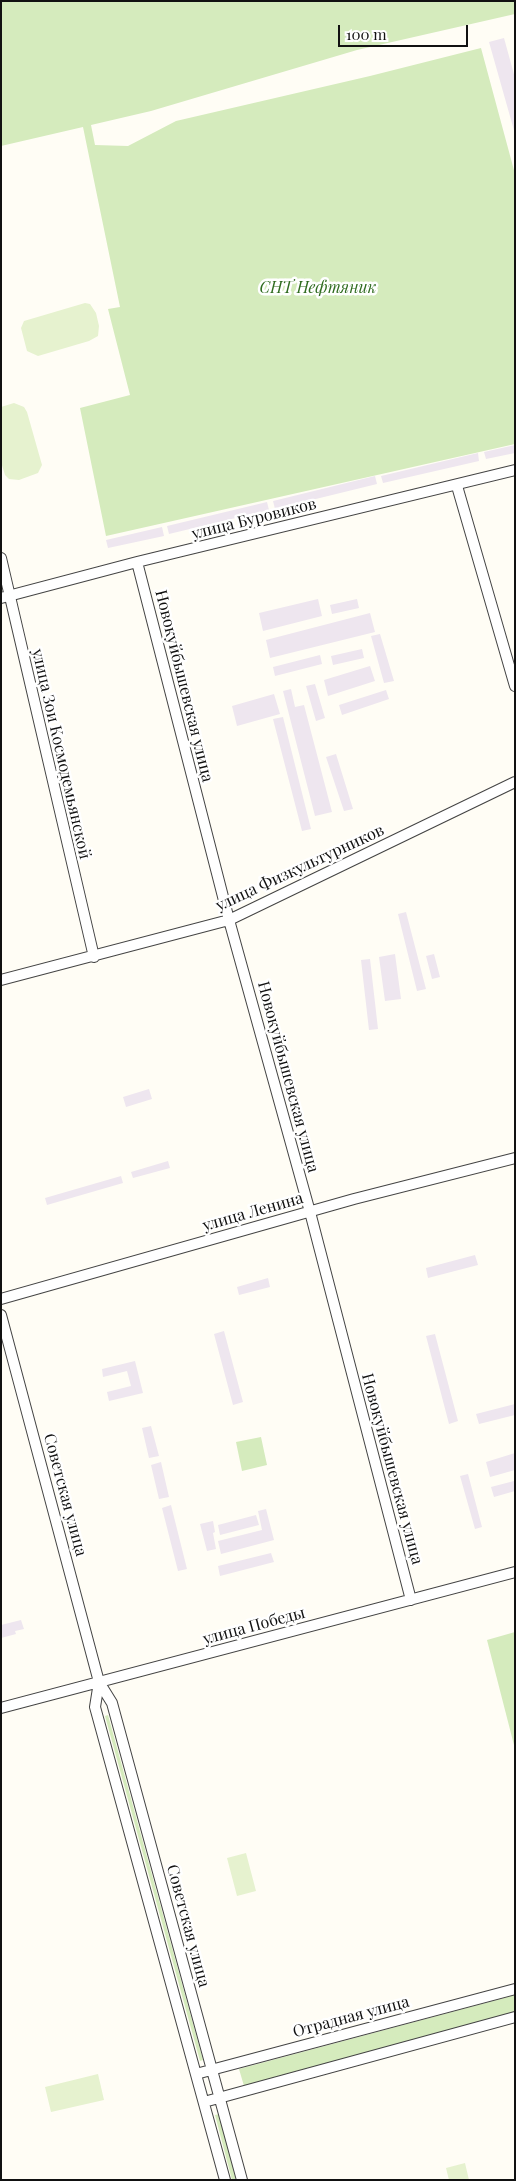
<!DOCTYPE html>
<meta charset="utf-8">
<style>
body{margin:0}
#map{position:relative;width:516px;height:2181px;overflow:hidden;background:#fffdf5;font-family:"Playfair Display",serif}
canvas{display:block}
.frame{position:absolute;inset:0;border:2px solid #111;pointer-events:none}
.scale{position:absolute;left:338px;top:25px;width:130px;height:22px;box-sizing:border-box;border:2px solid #111;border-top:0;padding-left:6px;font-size:15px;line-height:18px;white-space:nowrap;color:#111;-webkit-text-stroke:4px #fff;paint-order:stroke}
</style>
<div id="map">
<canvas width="516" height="2181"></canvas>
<div class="frame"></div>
<div class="scale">100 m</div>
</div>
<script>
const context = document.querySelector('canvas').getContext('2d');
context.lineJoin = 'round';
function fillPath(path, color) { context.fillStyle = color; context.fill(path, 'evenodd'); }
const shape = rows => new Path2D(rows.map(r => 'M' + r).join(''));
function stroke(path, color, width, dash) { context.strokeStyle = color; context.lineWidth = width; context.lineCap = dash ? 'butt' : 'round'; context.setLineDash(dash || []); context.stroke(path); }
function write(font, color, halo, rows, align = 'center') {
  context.font = font + ' "Playfair Display",serif'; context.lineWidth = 5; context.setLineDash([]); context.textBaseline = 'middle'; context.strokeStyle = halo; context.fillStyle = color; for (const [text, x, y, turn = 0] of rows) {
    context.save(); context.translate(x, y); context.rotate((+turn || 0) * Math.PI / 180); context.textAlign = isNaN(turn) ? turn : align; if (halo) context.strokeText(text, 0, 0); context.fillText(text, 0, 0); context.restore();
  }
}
fillPath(shape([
 [504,38,515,78,515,134,489,42],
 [515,445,515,453,486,459,484,452],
 [478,453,479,461,383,483,381,476],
 [375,476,377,484,275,509,273,501],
 [267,502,269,510,169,534,167,526],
 [162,527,164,536,108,548,106,540],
 [318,599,322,616,263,631,259,613],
 [357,599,359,608,332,614,330,605],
 [370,613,375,632,270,658,266,640],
 [380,634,394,681,384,683,371,636],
 [362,649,364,658,333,665,331,656],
 [320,655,322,664,275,676,273,667],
 [370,666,375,681,328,696,324,680],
 [315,684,325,718,316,721,306,686],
 [291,689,295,707,304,705,332,812,315,816,283,691],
 [386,690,389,699,342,715,339,705],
 [274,694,280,714,237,726,232,706],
 [283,717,311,829,302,831,273,719],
 [336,754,353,809,344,811,326,757],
 [406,912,426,989,417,991,398,914],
 [395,954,401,999,385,1001,379,957],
 [434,954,440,977,432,979,426,956],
 [370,959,378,1029,369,1030,361,960],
 [149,1089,152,1099,126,1107,123,1097],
 [168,1161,170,1168,133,1178,131,1172],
 [121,1176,123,1183,47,1205,45,1198],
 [475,1255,478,1265,428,1278,426,1268],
 [268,1278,270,1287,239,1295,237,1287],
 [224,1331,243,1402,233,1405,214,1334],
 [435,1334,458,1421,449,1424,426,1336],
 [135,1361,143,1393,109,1401,107,1392,131,1386,127,1371,103,1377,102,1369],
 [515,1404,515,1415,479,1424,476,1414],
 [151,1426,159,1456,149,1458,142,1428],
 [515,1453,515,1470,490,1477,486,1462],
 [161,1462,169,1497,159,1499,151,1465],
 [468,1474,482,1527,475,1529,460,1476],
 [514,1481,515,1491,494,1497,491,1487],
 [171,1505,187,1569,178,1571,162,1508],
 [266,1509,274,1540,221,1554,218,1541,262,1530,258,1511],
 [256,1515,259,1525,220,1535,218,1525],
 [213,1521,215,1532,213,1533,216,1549,207,1551,200,1524],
 [271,1553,274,1562,220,1576,218,1566],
 [21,1620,24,1629,15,1631,16,1634,1,1638,1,1625]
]), '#eee6ef');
fillPath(shape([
 [1,1,515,1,515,14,357,50,151,111,91,125,95,145,128,146,176,121,370,76,481,48,515,174,515,444,106,536,80,408,130,395,108,309,120,307,83,127,1,146],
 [261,1437,267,1465,242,1471,236,1442],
 [515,1632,515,1749,487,1640],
 [108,1715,203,2060,200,2061,105,1716],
 [515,1995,515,2013,244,2086,239,2069],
 [219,2114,236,2180,232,2180,215,2115]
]), '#d5ebbd');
fillPath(shape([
 [85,303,90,304,96,313,99,326,98,336,89,341,38,356,27,351,21,328,24,321],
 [14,403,24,407,27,412,42,465,38,473,19,480,9,479,5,475,1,462,1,407],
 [246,1853,256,1891,237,1896,227,1858],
 [98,2074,104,2100,51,2112,45,2087],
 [465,2163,469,2180,449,2180,446,2168]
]), '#e6f2cf');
const minor = shape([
 [457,486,515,686],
 [1,558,94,957],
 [137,562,229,920,310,1212,411,1600],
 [1,598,137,562,515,470],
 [1,980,229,920,515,782],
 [1,1299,354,1199,515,1158],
 [1,1315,99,1682,112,1703,242,2180],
 [99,1682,95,1707,225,2180],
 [1,1708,515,1572],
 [196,2074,515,1989],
 [204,2102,515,2017]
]);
stroke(minor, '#444', 12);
stroke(minor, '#fff', 10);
write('italic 16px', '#2f6b1f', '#fff', [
 ["СНТ Нефтяник",318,288]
]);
write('16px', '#111', '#fff', [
 ["улица Буровиков",254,519,-14],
 ["Новокуйбышевская улица",184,686,76],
 ["улица Зои Космодемьянской",61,754,77],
 ["улица Физкультурников",300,868,-25],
 ["Новокуйбышевская улица",288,1077,75],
 ["улица Ленина",253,1212,-16],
 ["Новокуйбышевская улица",392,1469,75],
 ["Советская улица",65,1495,75],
 ["улица Победы",254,1626,-15],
 ["Советская улица",188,1926,75],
 ["Отрадная улица",351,2017,-15]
]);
</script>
